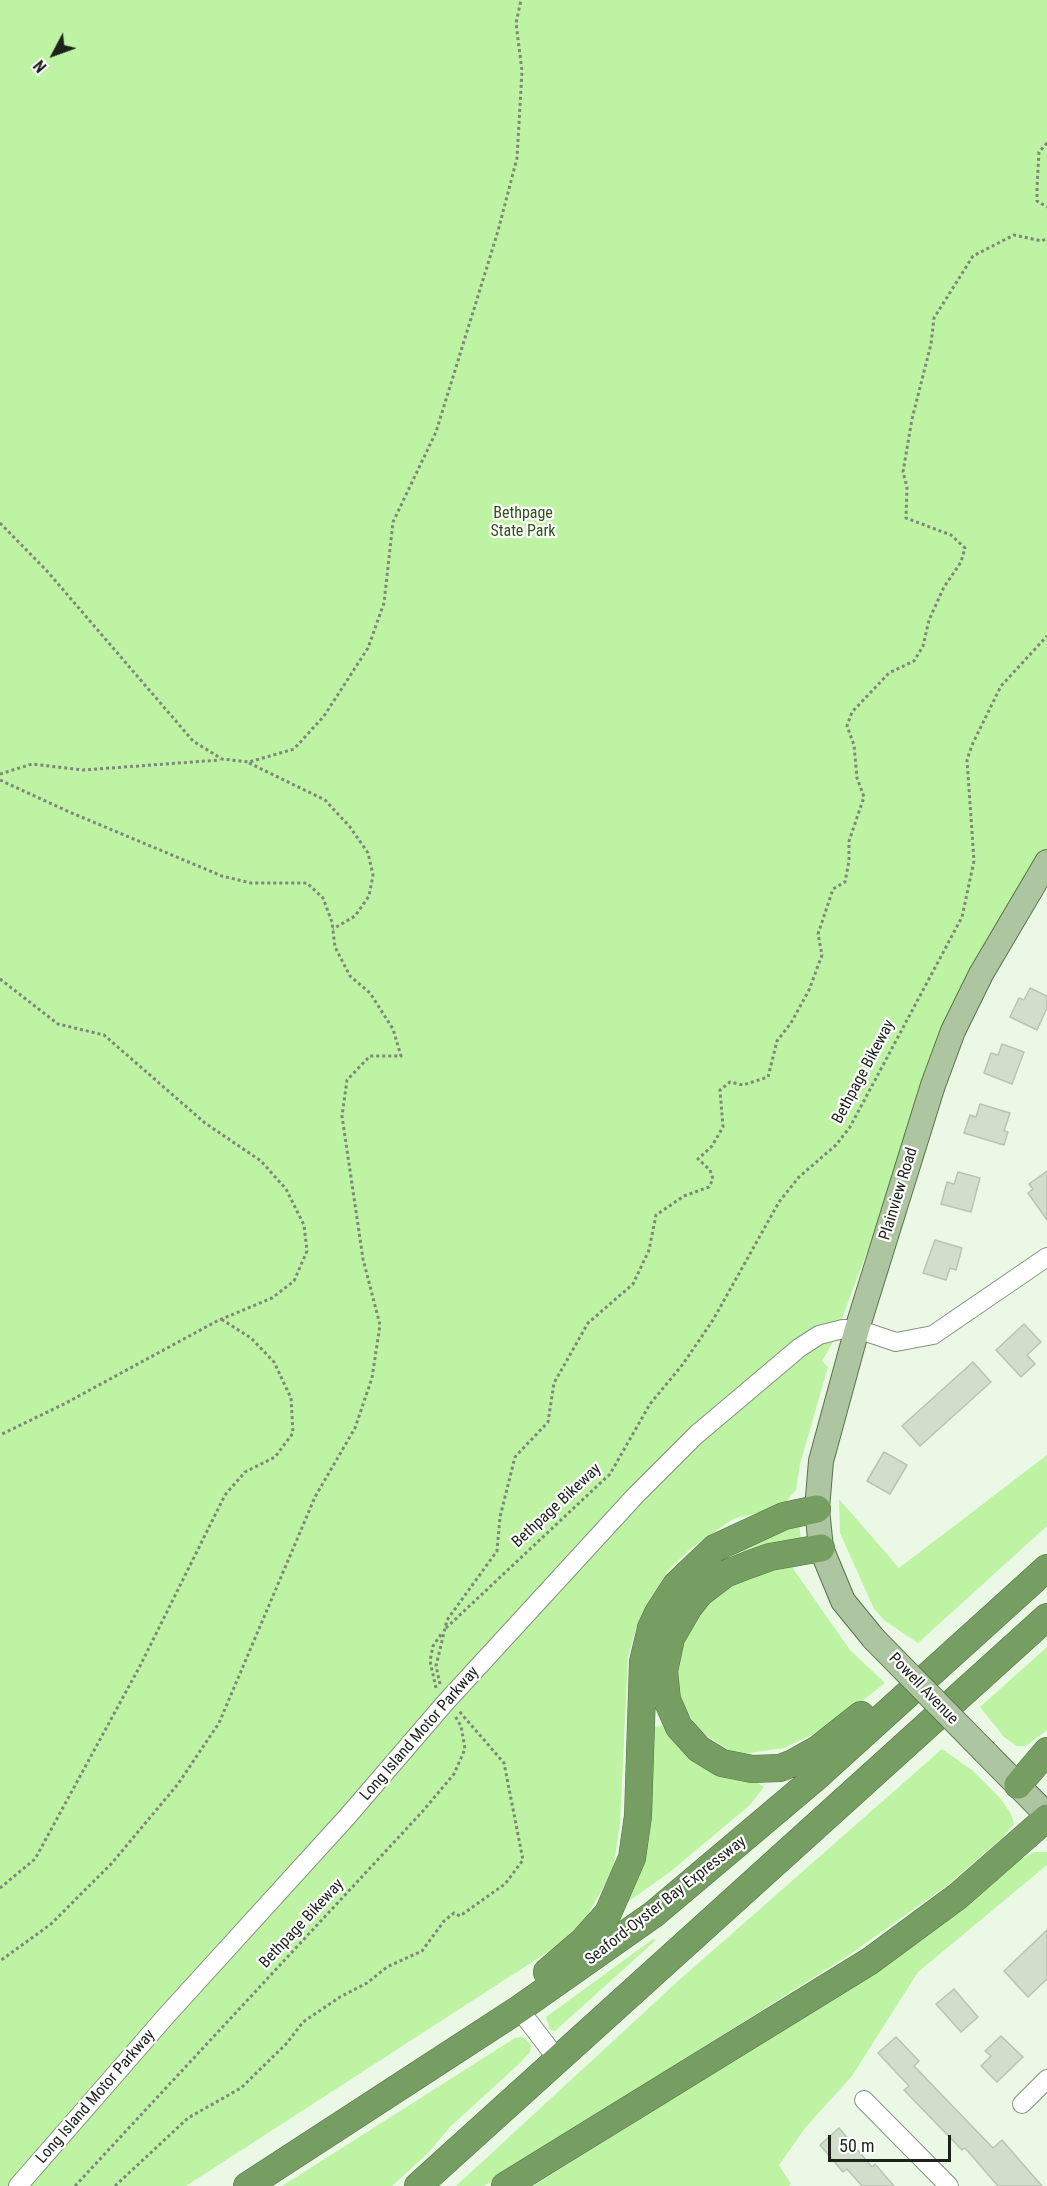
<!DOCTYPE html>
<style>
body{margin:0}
#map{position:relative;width:1047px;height:2186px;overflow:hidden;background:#ebf8e5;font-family:"Roboto Condensed",sans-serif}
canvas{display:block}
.north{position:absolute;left:24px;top:24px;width:60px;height:60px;-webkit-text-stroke:4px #fff;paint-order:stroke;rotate:229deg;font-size:16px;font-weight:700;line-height:24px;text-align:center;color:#1d221b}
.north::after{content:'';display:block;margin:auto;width:21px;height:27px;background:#1d221b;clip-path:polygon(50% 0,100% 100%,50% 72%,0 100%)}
.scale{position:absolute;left:828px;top:2135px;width:123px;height:27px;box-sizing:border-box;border:3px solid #1d221b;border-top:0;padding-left:8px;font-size:18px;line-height:21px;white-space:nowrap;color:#1d221b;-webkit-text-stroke:4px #fff;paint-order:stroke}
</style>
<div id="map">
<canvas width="1047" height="2186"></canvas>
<div class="north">N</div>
<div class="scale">50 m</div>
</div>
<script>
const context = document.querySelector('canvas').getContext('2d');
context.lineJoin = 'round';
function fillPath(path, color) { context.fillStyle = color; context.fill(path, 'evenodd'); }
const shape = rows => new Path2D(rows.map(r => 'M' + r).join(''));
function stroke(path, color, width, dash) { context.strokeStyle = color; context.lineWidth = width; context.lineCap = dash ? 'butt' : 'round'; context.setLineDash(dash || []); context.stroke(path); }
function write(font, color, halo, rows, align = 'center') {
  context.font = font + ' "Roboto Condensed",sans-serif'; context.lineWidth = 4.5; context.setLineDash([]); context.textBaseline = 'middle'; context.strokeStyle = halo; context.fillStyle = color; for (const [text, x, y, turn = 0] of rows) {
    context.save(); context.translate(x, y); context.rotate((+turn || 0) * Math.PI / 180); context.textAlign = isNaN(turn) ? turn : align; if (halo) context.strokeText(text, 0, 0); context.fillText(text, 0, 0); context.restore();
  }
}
fillPath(shape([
 [0,0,1047,0,1047,862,962,999,833,1342,822,1361,828,1367,800,1464,796,1490,781,1507,733,1519,690,1549,667,1572,636,1628,628,1657,620,1824,613,1870,587,1916,560,1944,186,2186,0,2186],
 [1047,1455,1047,1526,918,1643,885,1621,874,1609,840,1533,839,1499,899,1568],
 [799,1525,801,1538,734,1557,728,1548],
 [792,1567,850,1650,885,1683,830,1726,784,1748,736,1755,697,1729,675,1688,677,1646,712,1598,748,1576],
 [1047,1647,1047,1730,1026,1746,1017,1746,1004,1737,980,1707],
 [665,1725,764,1787,750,1805,670,1872,622,1906,650,1728],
 [942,1749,972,1770,1001,1799,1011,1814,1014,1824,1002,1838,949,1884,849,1955,484,2186,456,2186,677,1982],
 [1034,1852,1047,1852,1047,1865,918,1972,852,2076,805,2128,779,2165,791,2184,789,2186,533,2186,862,1980,1011,1865],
 [653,1939,656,1940,555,2031,550,2030,546,2017],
 [523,2037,531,2045,530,2052,520,2063,450,2127,428,2153,392,2186,282,2186,515,2038]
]), '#bef3a4');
const building = shape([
 [1030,988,1047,996,1047,1008,1037,1030,1010,1017,1019,998,1024,1000,1030,988],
 [1002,1044,1024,1052,1012,1084,984,1073,991,1053,998,1055,1002,1044],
 [980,1104,1010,1113,1004,1131,1008,1132,1004,1145,964,1133,970,1115,976,1117,980,1104],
 [1047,1171,1047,1220,1028,1193,1033,1189,1029,1184,1047,1171],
 [958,1172,980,1178,971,1212,941,1204,947,1182,954,1184,958,1172],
 [935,1240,962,1248,956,1270,950,1268,946,1280,923,1273,935,1240],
 [1024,1324,1041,1342,1027,1355,1035,1364,1021,1377,996,1350,1024,1324],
 [973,1362,991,1382,920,1446,902,1426,973,1362],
 [884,1452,907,1465,890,1494,867,1481,884,1452],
 [1047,1930,1047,1979,1028,1997,1004,1971,1047,1930],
 [954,1989,978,2017,961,2032,936,2004,954,1989],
 [1001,2036,1023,2057,997,2082,981,2066,991,2056,985,2051,1001,2036],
 [896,2037,919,2061,914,2066,993,2148,1002,2140,1042,2186,998,2186,965,2148,962,2150,904,2090,909,2086,878,2053,896,2037],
 [839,2128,872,2167,875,2164,894,2186,862,2186,847,2169,843,2172,820,2145,839,2128]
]);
fillPath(building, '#d1decb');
stroke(building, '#b8c5b2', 1.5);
const minor = shape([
 [519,2009,558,2060],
 [864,2100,949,2186],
 [1022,2104,1047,2079],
 [18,2186,166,2016,347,1817,445,1703,635,1496,696,1435,799,1348,819,1335,843,1329,857,1329,896,1342,933,1335,1047,1257]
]);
const major = shape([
 [874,1639,843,1601,821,1548,817,1509,821,1461,857,1329,933,1085,953,1031,981,974,1047,862],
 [985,1752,1047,1815]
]);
const highway = shape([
 [821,1548,770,1557,748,1565,725,1574,700,1593,689,1607,671,1638,664,1671,667,1700,679,1727,699,1749,722,1763,752,1769,780,1768,793,1763,818,1749,861,1715],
 [1018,1785,1047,1751],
 [547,1972,582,1942,608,1913,632,1858,638,1816,643,1662,651,1628,658,1613,676,1585,715,1548,784,1516,817,1509],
 [247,2186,519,2009,654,1914,814,1779,1047,1568],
 [418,2186,1047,1617],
 [505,2186,870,1961,958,1896,1047,1818]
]);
stroke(minor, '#859280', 20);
stroke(major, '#577349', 26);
stroke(highway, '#577349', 28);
stroke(shape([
 [1047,143,1039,152,1037,187,1037,201,1047,207],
 [0,523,47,571,193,741,222,759,249,762,294,749,324,716,368,648,384,603,393,522,436,432,498,231,517,158,522,71,516,23,521,0],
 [249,763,325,800,350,827,368,853,373,875,369,896,355,916,333,929],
 [0,774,32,764,83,770,220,760],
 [0,780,67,811,222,876,251,883,307,883,323,898,332,922,335,947,350,976,370,993,393,1029,401,1056,370,1056,347,1080,342,1116,363,1259,380,1325,372,1378,355,1428,315,1497,219,1723,178,1784,112,1863,51,1924,0,1961],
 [0,979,58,1024,104,1035,205,1123,261,1161,286,1189,304,1225,307,1251,294,1281,272,1298,217,1321,64,1404,0,1435],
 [446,1628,610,1474,650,1404,683,1364,713,1320,779,1202,799,1177,836,1145,850,1127,962,917,974,861,967,760,972,745,1001,686,1047,636],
 [440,1684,436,1666,447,1620,497,1551,500,1517,515,1457,548,1422,554,1383,588,1323,633,1284,649,1250,656,1215,684,1196,709,1187,713,1179,710,1170,698,1159,712,1146,723,1127,720,1090,730,1082,743,1085,768,1077,777,1041,791,1023,809,990,822,955,818,934,833,889,845,882,849,861,849,841,864,797,857,778,854,745,847,726,852,712,889,673,914,661,923,646,929,620,944,587,961,562,965,548,951,535,906,518,907,487,903,472,912,419,931,344,934,318,973,256,1014,235,1042,241,1047,238],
 [436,1688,430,1661,433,1646,442,1633],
 [0,1888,35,1859,140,1666,225,1495,245,1472,275,1457,293,1433,291,1398,274,1362,251,1338,221,1319],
 [75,2186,422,1812,454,1774,465,1749,461,1726,455,1716],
 [115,2186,188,2118,241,2088,287,2043,303,2022,340,1997,367,1983,387,1967,422,1951,444,1921,454,1913,460,1916,505,1884,523,1860,504,1763,459,1711]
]), '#7e877b', 3, [3, 3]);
stroke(minor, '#fff', 18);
stroke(major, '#adc5a1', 24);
stroke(highway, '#769e62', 27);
const majorBridge = shape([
 [874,1639,985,1752]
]);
stroke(majorBridge, '#577349', 26, []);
stroke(majorBridge, '#adc5a1', 24);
write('16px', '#2e5218', '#fff', [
 ["Bethpage",523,514],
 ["State Park",523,532]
]);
write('16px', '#1d221b', '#fff', [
 ["Bethpage Bikeway",864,1072,-62],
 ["Plainview Road",899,1194,-73],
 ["Bethpage Bikeway",557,1506,-43],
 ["Powell Avenue",923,1689,46],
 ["Long Island Motor Parkway",420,1734,-49],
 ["Seaford-Oyster Bay Expressway",666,1901,-38],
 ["Bethpage Bikeway",302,1924,-47],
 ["Long Island Motor Parkway",96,2097,-49]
]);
</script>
